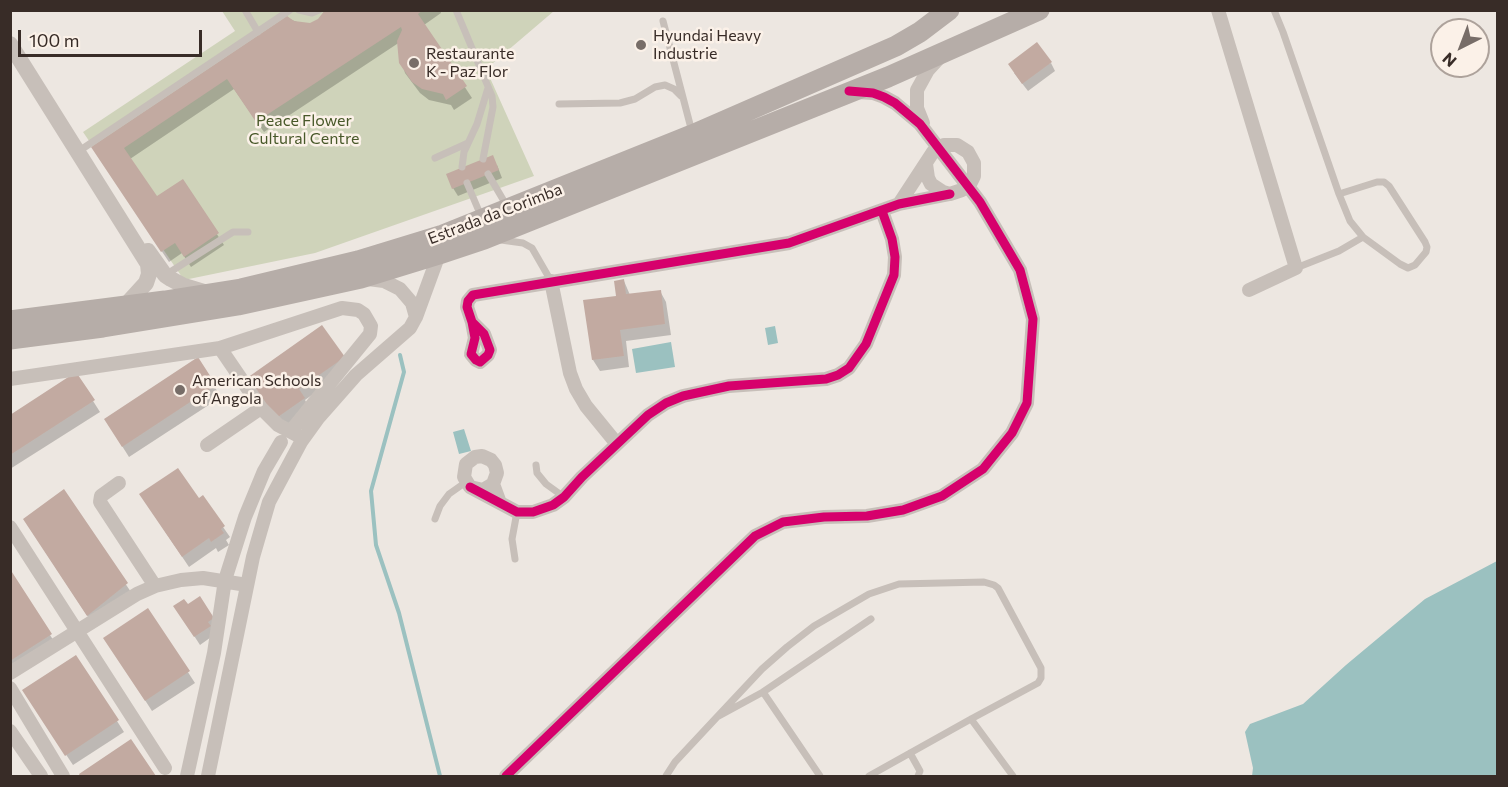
<!DOCTYPE html>
<style>
body{margin:0}
#map{position:relative;width:1508px;height:787px;overflow:hidden;background:#ede7e1;font-family:Commissioner,sans-serif}
canvas{display:block}
.frame{position:absolute;inset:0;border:12px solid #382c27;pointer-events:none}
.north{position:absolute;left:1430px;top:18px;width:60px;height:60px;box-sizing:border-box;background:#fbf1e8;border:2px solid #ada29b;border-radius:50%;rotate:222deg;font-size:16px;font-weight:700;line-height:24px;text-align:center;color:#382c27}
.north::after{content:'';display:block;margin:auto;width:21px;height:27px;background:#776d68;clip-path:polygon(50% 0,100% 100%,50% 72%,0 100%)}
.scale{position:absolute;left:18px;top:30px;width:184px;height:27px;box-sizing:border-box;border:3px solid #382c27;border-top:0;padding-left:8px;font-size:18px;line-height:21px;white-space:nowrap;color:#382c27;-webkit-text-stroke:4px #fbf1e8;paint-order:stroke}
</style>
<div id="map">
<canvas width="1508" height="787"></canvas>
<div class="frame"></div>
<div class="north">N</div>
<div class="scale">100 m</div>
</div>
<script>
const context = document.querySelector('canvas').getContext('2d');
context.lineJoin = 'round';
function fillPath(path, color) { context.fillStyle = color; context.fill(path, 'evenodd'); }
const shape = rows => new Path2D(rows.map(r => 'M' + r).join(''));
function stroke(path, color, width, dash) { context.strokeStyle = color; context.lineWidth = width; context.lineCap = dash ? 'butt' : 'round'; context.setLineDash(dash || []); context.stroke(path); }
function write(font, color, halo, rows, align = 'center') {
  context.font = font + ' Commissioner,sans-serif'; context.lineWidth = 5; context.setLineDash([]); context.textBaseline = 'middle'; context.strokeStyle = halo; context.fillStyle = color; for (const [text, x, y, turn = 0] of rows) {
    context.save(); context.translate(x, y); context.rotate((+turn || 0) * Math.PI / 180); context.textAlign = isNaN(turn) ? turn : align; if (halo) context.strokeText(text, 0, 0); context.fillText(text, 0, 0); context.restore();
  }
}
fillPath(shape([
 [222,11,554,11,486,69,534,176,315,253,184,280,83,132,235,31]
]), '#cfd3ba');
fillPath(shape([
 [775,326,778,343,768,345,765,328],
 [671,342,675,367,636,373,632,349],
 [464,429,471,451,459,454,453,432],
 [1497,561,1497,776,1252,776,1253,768,1245,732,1250,724,1303,704,1346,665,1425,599]
]), '#9bc1c0');
fillPath(shape([
 [327,10,440,10,441,13,424,25,472,98,454,110,451,105,429,100,420,93,405,73,399,52,400,42,264,132,234,89,130,159,157,198,182,181,224,245,191,267,182,253,169,262,99,158,287,18,302,24,311,24,319,20],
 [1051,63,1055,71,1028,91,1014,73],
 [497,165,502,178,458,196,453,188],
 [624,281,630,295,660,291,666,302,671,335,626,341,629,367,600,371,593,360],
 [322,327,350,368,305,400,310,409,282,429,255,390],
 [197,359,221,397,129,457,112,430],
 [76,374,100,412,10,469,10,417],
 [63,491,133,595,94,626,31,530],
 [198,500,223,527,230,537,226,540,229,545,218,552,216,548,189,567,148,506],
 [10,572,57,646,17,672,10,662],
 [187,606,213,618,214,635,200,645,180,614],
 [148,611,195,683,152,711,112,649],
 [76,657,124,732,73,765,31,702],
 [131,741,154,776,82,776,81,774]
]), '#0003');
stroke(shape([
 [400,355,404,372,371,491,376,545,399,613,440,776]
]), '#9bc1c0', 4);
fillPath(shape([
 [325,10,423,10,418,14,467,86,446,100,443,94,422,89,412,82,399,63,397,41,402,30,401,27,256,122,227,79,124,148,157,196,183,179,219,233,184,257,175,243,161,252,91,147,287,16,294,21,310,23,318,19],
 [1037,42,1052,62,1022,84,1008,64],
 [493,155,499,170,452,189,446,174],
 [624,279,626,294,661,290,665,324,620,330,624,356,592,360,583,300,616,296,614,281],
 [322,325,345,357,299,389,305,398,275,419,247,378],
 [198,357,216,385,122,447,104,419],
 [76,372,95,400,10,455,10,415],
 [178,468,199,498,203,495,225,526,221,529,224,533,211,542,209,538,182,557,139,494],
 [64,489,128,583,87,616,23,519],
 [10,569,52,634,10,661],
 [200,596,214,618,208,622,211,626,194,637,173,606,184,599,188,604],
 [148,608,190,671,145,701,103,638],
 [76,655,119,720,65,756,22,690],
 [131,739,156,776,80,776,79,774]
]), '#c2aaa1');
stroke(shape([
 [245,10,258,32],
 [299,10,312,13,319,10],
 [456,10,492,96,493,107,483,159],
 [1274,10,1283,32,1339,194,1350,221,1363,237,1400,264,1408,268,1415,265,1426,252,1427,247,1425,242,1389,186,1384,182,1377,182,1339,194],
 [663,21,692,132],
 [559,104,620,103,635,99,655,87,665,85,674,89,681,96],
 [79,151,290,10],
 [435,158,468,143],
 [462,167,464,152,477,124,488,88],
 [488,174,508,208],
 [467,183,481,216],
 [501,240,523,243,532,248,551,281],
 [1296,268,1339,251,1363,237],
 [167,274,233,232,248,232],
 [536,465,537,473,546,484,564,497],
 [435,519,440,506,449,494,466,482],
 [515,559,512,539,517,512],
 [763,692,820,776],
 [717,717,762,669,787,647,814,626,869,594,899,584,984,582,994,585,998,588,1041,668,1041,678,1038,683,971,719,869,776],
 [971,719,1013,776],
 [910,753,920,771,918,776],
 [666,776,675,762,717,717,763,692,871,619]
]), '#c7bfb9', 7);
stroke(shape([
 [1218,10,1296,268,1249,290],
 [923,123,917,108,917,90,928,70,939,58],
 [899,204,933,152,944,145,957,145,968,152,974,163,974,176,969,186,962,190,950,194,943,192,931,184,928,178,926,164],
 [368,279,384,281,400,289,412,303,416,317],
 [551,281,570,373,576,389,586,406,617,444],
 [472,322,475,338,471,354,476,360,480,362,488,355,490,350,484,334,472,322,467,307,468,301,473,295,789,243,899,204,950,194],
 [220,348,261,408,278,425,297,435],
 [10,379,220,348,342,308,358,310,364,314,371,326,370,334,291,431],
 [207,445,261,408],
 [119,483,101,496,100,502,155,586],
 [493,484,483,490,470,487,464,477,466,464,475,457,482,456,491,460,495,465,497,473,493,484,500,503],
 [470,487,517,512,533,512,553,505,564,497,582,477,648,415,666,403,683,396,729,386,826,379,838,375,849,368,866,344,894,275,895,257,892,239,882,211],
 [10,527,165,768],
 [10,673,137,594,155,586,181,580,203,578,247,585],
 [10,688,63,776],
 [10,731,41,776],
 [187,776,214,653,225,580,245,517,264,471,281,442],
 [208,776,253,557,269,502,301,442,319,417,356,375,410,328,416,317,439,254],
 [506,776,755,536,783,522,824,517,867,516,903,510,942,496,983,469,1012,433,1027,403,1033,319,1020,270,980,202,920,124,895,103,884,97,873,93,857,92]
]), '#c7bfb9', 14);
stroke(shape([
 [10,44,148,264,149,274,146,283,125,306],
 [148,251,165,275,171,279,184,286,207,293]
]), '#c7bfb9', 16);
stroke(shape([
 [10,321,165,301,241,289,358,261,443,235,692,135,896,46,920,32,949,10],
 [10,339,103,327,238,305,361,278,439,254,484,239,888,77,1039,10]
]), '#b6ada8', 21);
stroke(shape([
 [472,322,475,338,471,354,476,360,480,362,488,355,490,350,484,334,472,322,467,307,468,301,473,295,789,243,899,204,950,194],
 [470,487,517,512,533,512,553,505,564,497,582,477,648,415,666,403,683,396,729,386,826,379,838,375,849,368,866,344,894,275,895,257,892,239,882,211],
 [506,776,755,536,783,522,824,517,867,516,903,510,942,496,983,469,1012,433,1027,403,1033,319,1020,270,980,202,920,124,895,103,884,97,873,93,849,91]
]), '#d6006c', 9);
for (const [x, y, r, color] of [
 [641,45,6,"#776d68"],
 [414,63,6,"#776d68"],
 [180,390,6,"#776d68"]
]) { const dot = new Path2D(); dot.arc(x, y, r, 0, 2 * Math.PI); context.fillStyle = color; context.fill(dot); stroke(dot, '#fbf1e8', 2); }
write('16px', '#382c27', '#fbf1e8', [
 ["Hyundai Heavy",653,36],
 ["Industrie",653,54],
 ["Restaurante",426,54],
 ["K - Paz Flor",426,72],
 ["American Schools",192,381],
 ["of Angola",192,399]
], 'left');
write('16px', '#485829', '#fbf1e8', [
 ["Peace Flower",304,121],
 ["Cultural Centre",304,139]
]);
write('16px', '#382c27', '#fbf1e8', [
 ["Estrada da Corimba",495,214,-21]
]);
</script>
